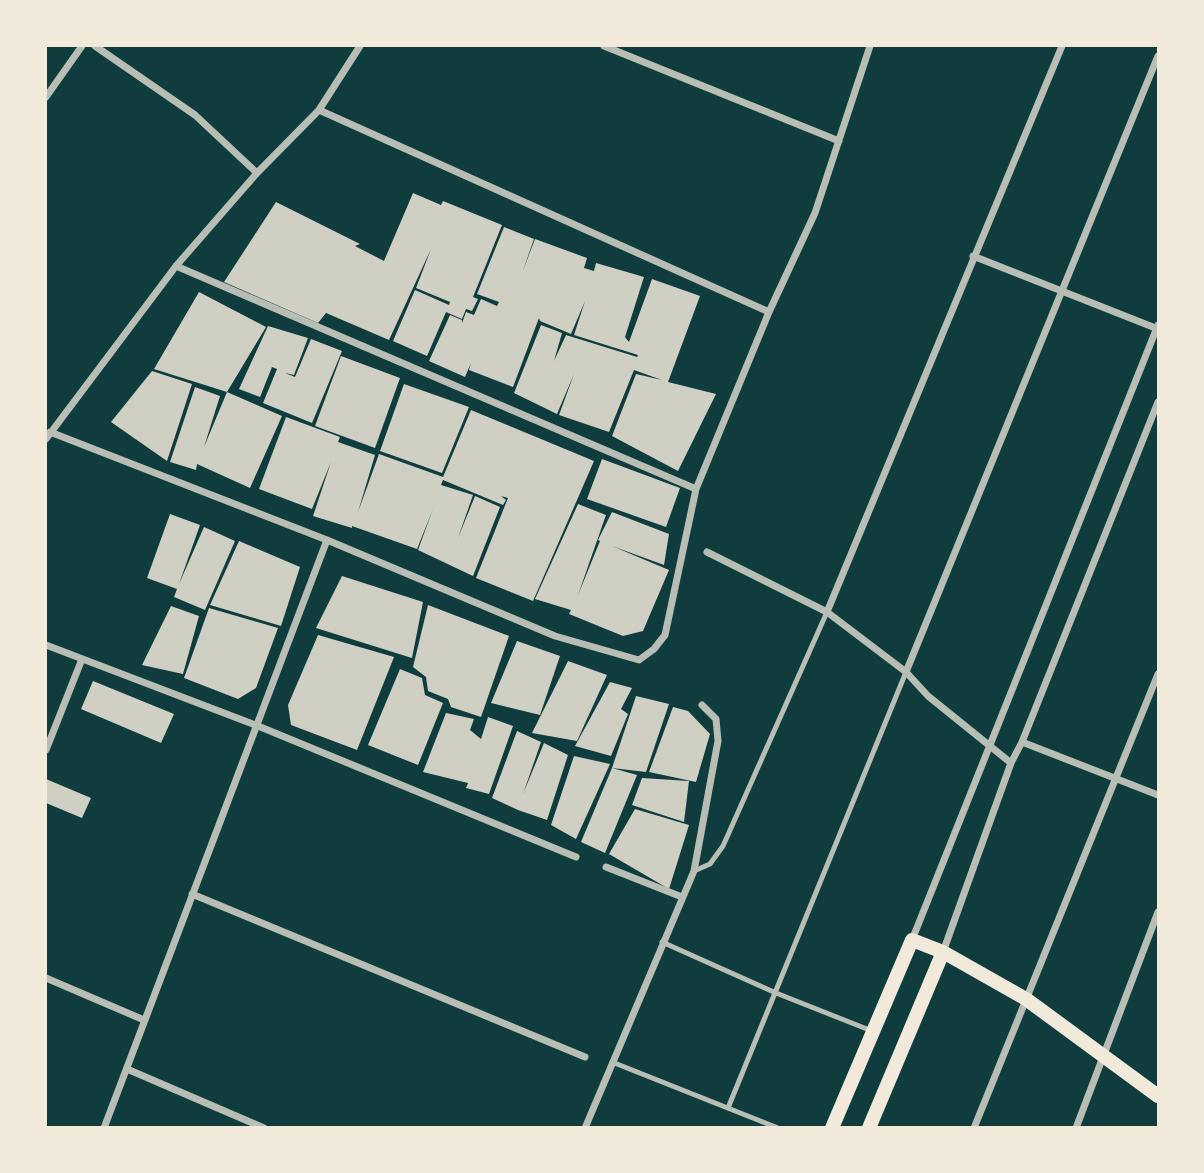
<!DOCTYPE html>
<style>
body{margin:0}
#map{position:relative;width:1204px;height:1173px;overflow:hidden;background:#0f3d3e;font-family:"Varela Round",sans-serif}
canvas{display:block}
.frame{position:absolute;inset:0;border:47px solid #f1e9da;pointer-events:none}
</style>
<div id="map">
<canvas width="1204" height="1173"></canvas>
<div class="frame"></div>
</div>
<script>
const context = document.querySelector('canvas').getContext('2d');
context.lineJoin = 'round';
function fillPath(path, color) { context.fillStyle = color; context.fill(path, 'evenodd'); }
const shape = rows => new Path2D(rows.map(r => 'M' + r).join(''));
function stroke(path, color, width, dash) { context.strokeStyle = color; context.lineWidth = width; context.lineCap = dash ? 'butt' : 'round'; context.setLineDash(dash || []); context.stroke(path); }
fillPath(shape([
 [413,193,441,205,443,201,502,225,473,297,478,299,472,311,466,309,462,319,446,312,427,356,393,341,415,290,449,305,450,302,416,288,431,249,389,340,326,313,318,323,224,282,276,202,360,244,355,246,384,261],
 [504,227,534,239,522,273,535,239,587,258,584,268,594,271,596,263,644,277,625,337,629,342,652,279,700,296,668,382,716,394,678,471,612,436,636,374,662,380,634,370,609,432,559,415,574,374,557,414,514,393,541,325,562,333,554,361,566,335,637,357,638,355,574,335,585,301,571,334,540,321,539,318,513,387,469,370,471,363,465,377,429,361,450,315,462,320,462,323,466,312,474,315,481,299,497,306,499,302,477,294],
 [199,292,266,327,227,392,282,416,250,488,197,464,196,470,170,462,195,387,220,396,204,447,227,392,154,369],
 [268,326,308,338,294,375,285,373,295,377,311,339,342,351,312,423,263,403,277,369,272,367,260,397,239,389],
 [341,356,400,378,375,448,315,426],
 [152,371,192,384,167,461,111,422],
 [404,384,469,407,442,473,380,451],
 [471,410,594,461,533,601,476,578,508,498,501,496,506,500,503,505,443,480,441,485,473,495,458,538,475,496,500,507,473,576,418,550,433,509,417,549,352,526,352,528,313,516,331,462,312,509,259,489,286,417,340,437,338,442,375,455,358,512,379,454,443,477],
 [602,459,680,488,666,527,587,499],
 [578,504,606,515,578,595,600,541,598,540,612,512,669,534,664,565,612,546,669,570,643,631,623,636,569,614,571,610,535,599],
 [170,514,200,525,179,584,204,527,235,541,205,610,174,597,177,589,147,578],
 [239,541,300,567,281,626,210,605],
 [342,576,423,602,412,658,316,628],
 [428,605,509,636,481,717,451,707,448,699,428,691,426,677,413,667],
 [171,606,199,616,183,674,142,665],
 [209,608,278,628,256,688,238,699,184,678],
 [318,635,394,657,357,750,291,725,288,705],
 [517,641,560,656,540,715,491,703],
 [568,661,607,675,577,741,532,733],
 [400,669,422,678,425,695,443,703,418,765,368,745],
 [93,681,174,714,161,743,81,709],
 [610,682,632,688,621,709,628,714,611,756,575,746],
 [636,696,669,704,646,772,612,768],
 [673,707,688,711,710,734,696,782,649,772],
 [446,713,474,719,470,730,481,739,488,717,513,726,489,794,466,788,468,783,423,772],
 [517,731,541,742,523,794,544,743,568,755,547,820,518,810,492,798],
 [574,756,610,764,576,839,551,825],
 [612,768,637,775,605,853,581,842],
 [642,778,689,781,684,822,632,805],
 [46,779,91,798,82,818,46,803],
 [635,809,689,825,669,889,609,854]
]), '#cfcfc3');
stroke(shape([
 [694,871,710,864,723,846,827,612],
 [662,942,776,993,872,1031],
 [612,1062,778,1128],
 [728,1108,906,672]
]), '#b8beb3', 5);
stroke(shape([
 [95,46,195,115,257,173],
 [604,46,839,141],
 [46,97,82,46],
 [319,110,769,312],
 [973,256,1158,329],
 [176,266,696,489],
 [50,432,327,540,555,636,639,660,654,649,665,635,696,489,769,312,815,213,870,46],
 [46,439,176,266,257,173,319,110,360,46],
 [707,552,827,612,906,672,928,696,1011,763],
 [827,612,1062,46],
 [46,645,258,726,576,857],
 [906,672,1158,56],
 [1022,742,1158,795],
 [46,750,82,659],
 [606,867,682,897],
 [192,894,585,1057],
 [912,940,1158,325],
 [943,952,1011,763,1022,742,1158,402],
 [46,978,144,1020],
 [127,1069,264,1128],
 [104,1128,327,540],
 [585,1128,694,871,718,741,716,719,702,705],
 [974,1128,1158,674],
 [1076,1128,1158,912]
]), '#b8beb3', 7);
stroke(shape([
 [832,1128,912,940,943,952,1026,999,1158,1096],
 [869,1128,943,952]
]), '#f1e9da', 14);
</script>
